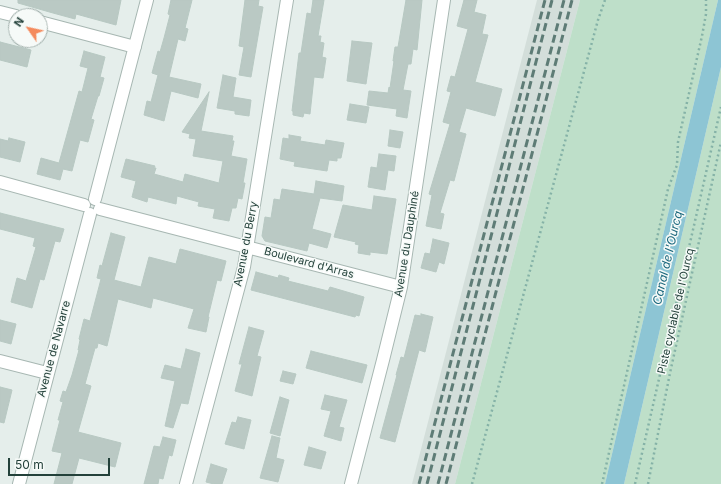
<!DOCTYPE html>
<meta charset="utf-8">
<style>
body{margin:0}
#map{position:relative;width:721px;height:484px;overflow:hidden;background:#e5eeeb;font-family:Inter,sans-serif}
canvas{display:block}
.north{position:absolute;left:8px;top:8px;width:40px;height:40px;box-sizing:border-box;background:#f6faf8;border:1px solid #a2b0ac;border-radius:50%;rotate:304deg;font-size:11px;font-weight:700;line-height:16px;text-align:center;color:#23413a}
.north::after{content:'';display:block;margin:auto;width:14px;height:18px;background:#f48a5d;clip-path:polygon(50% 0,100% 100%,50% 72%,0 100%)}
.scale{position:absolute;left:8px;top:458px;width:102px;height:18px;box-sizing:border-box;border:2px solid #23413a;border-top:0;padding-left:5px;font-size:12px;line-height:14px;white-space:nowrap;color:#23413a;-webkit-text-stroke:3px #f6faf8;paint-order:stroke}
</style>
<div id="map">
<canvas width="721" height="484"></canvas>
<div class="north">N</div>
<div class="scale">50 m</div>
</div>
<script>
const context = document.querySelector('canvas').getContext('2d');
context.lineJoin = 'round';
function fillPath(path, color) { context.fillStyle = color; context.fill(path, 'evenodd'); }
const shape = rows => new Path2D(rows.map(r => 'M' + r).join(''));
function stroke(path, color, width, dash) { context.strokeStyle = color; context.lineWidth = width; context.lineCap = dash ? 'butt' : 'round'; context.setLineDash(dash || []); context.stroke(path); }
function write(font, color, halo, rows, align = 'center') {
  context.font = font + ' Inter,sans-serif'; context.lineWidth = 3; context.setLineDash([]); context.textBaseline = 'middle'; context.strokeStyle = halo; context.fillStyle = color; for (const [text, x, y, turn = 0] of rows) {
    context.save(); context.translate(x, y); context.rotate((+turn || 0) * Math.PI / 180); context.textAlign = isNaN(turn) ? turn : align; if (halo) context.strokeText(text, 0, 0); context.fillText(text, 0, 0); context.restore();
  }
}
fillPath(shape([
 [537,0,580,0,455,484,412,484]
]), '#d3deda');
fillPath(shape([
 [580,0,718,0,605,484,455,484],
 [721,67,721,484,624,484]
]), '#bedfc9');
fillPath(shape([
 [718,0,721,0,721,67,624,484,605,484]
]), '#8dc5d4');
const building = shape([
 [18,0,121,0,116,25,76,14,75,19,53,13,18,3,18,0],
 [171,0,192,0,185,28,188,29,185,41,178,39,169,77,201,84,198,98,171,91,164,121,144,115,147,101,151,102,158,75,152,73,158,51,160,52,164,38,170,15,168,14,171,0],
 [245,0,259,0,258,6,263,7,251,77,239,75,244,47,239,46,245,0],
 [313,0,324,0,318,36,321,36,320,42,324,43,322,57,326,58,323,78,314,77,310,114,304,113,303,117,293,115,293,111,292,111,299,53,301,53,307,13,311,14,313,0],
 [406,0,422,0,417,50,413,49,411,64,408,64,403,90,411,91,407,118,396,116,397,109,367,105,369,91,388,93,389,87,390,88,394,61,393,61,395,47,398,47,406,0],
 [464,0,477,0,474,12,486,15,482,34,488,35,475,82,502,89,495,116,466,108,459,132,466,134,454,181,450,180,440,213,444,214,441,229,426,226,432,195,429,194,450,124,443,122,451,92,447,91,451,76,455,77,468,29,457,26,464,0],
 [352,41,372,43,366,84,347,81,352,41],
 [0,42,31,50,27,67,0,60,0,42],
 [84,51,105,57,100,77,104,78,99,96,98,96,91,119,94,120,88,142,80,140,72,171,63,169,60,180,37,174,41,158,59,163,79,91,82,92,88,68,80,66,84,51],
 [223,75,236,78,233,97,251,100,249,116,235,114,235,111,217,108,223,75],
 [209,92,201,131,233,136,232,141,234,141,231,156,247,159,243,183,245,183,242,199,238,198,236,208,232,208,229,221,213,218,215,209,198,206,199,202,177,196,176,204,148,197,147,202,132,197,136,181,121,177,126,159,155,166,154,168,156,168,154,174,165,177,183,182,185,174,219,183,223,161,193,156,196,139,189,138,190,134,182,132,209,92],
 [350,104,369,107,366,123,347,120,350,104],
 [390,130,403,132,400,148,388,146,390,130],
 [289,135,301,137,300,141,325,145,326,140,344,143,341,158,337,158,337,161,329,160,327,171,294,166,295,162,280,159,283,138,289,139,289,135],
 [9,138,25,142,20,162,0,157,0,139,8,141,9,138],
 [379,154,396,156,394,171,388,170,385,190,368,187,371,167,377,168,379,154],
 [316,181,344,186,342,201,320,198,312,229,331,234,327,248,309,243,307,251,265,241,262,236,265,217,271,218,274,199,280,200,282,189,314,194,316,181],
 [374,196,396,199,387,254,370,252,370,255,358,253,359,245,355,244,356,242,334,237,343,205,372,210,374,196],
 [0,213,64,229,60,242,55,241,44,280,40,279,32,308,11,302,17,278,26,281,36,247,33,246,35,238,0,229,0,213],
 [111,233,125,237,114,280,141,287,149,257,176,264,180,249,226,261,221,281,217,280,208,317,209,317,206,332,188,328,194,309,153,298,151,308,118,299,107,346,98,343,97,348,95,348,85,384,91,386,78,432,121,443,115,467,79,458,72,484,54,484,62,453,52,451,60,420,58,420,63,402,60,401,63,391,66,392,72,375,79,350,78,350,80,340,79,339,84,319,90,321,101,279,97,278,100,265,102,266,111,233],
 [433,239,449,243,444,264,439,262,436,272,421,268,425,253,430,254,433,239],
 [256,272,278,278,279,275,289,278,288,281,328,291,330,287,364,297,359,316,356,315,355,317,251,290,256,272],
 [421,314,433,317,425,352,419,350,395,442,380,438,397,375,396,375,401,357,404,358,415,315,421,316,421,314],
 [0,320,16,324,11,344,0,341,0,320],
 [249,327,264,331,257,356,261,357,252,396,235,391,242,364,239,364,249,327],
 [186,349,200,353,188,404,181,403,173,428,165,426,175,381,161,378,165,365,181,369,186,349],
 [311,351,367,365,362,383,306,368,311,351],
 [283,371,296,374,293,384,280,381,283,371],
 [0,387,12,390,4,423,0,422,0,387],
 [325,395,347,400,339,427,344,428,341,441,324,436,331,411,321,409,325,395],
 [280,397,289,400,280,436,270,433,280,397],
 [238,417,251,420,244,449,225,444,232,422,236,423,238,417],
 [272,436,280,438,276,458,284,460,278,482,260,478,272,436],
 [163,437,176,440,172,456,169,455,163,479,159,478,158,484,144,484,154,446,160,447,163,437],
 [309,447,326,452,321,469,304,465,309,447],
 [211,464,227,469,222,484,214,484,206,482,211,464]
]);
fillPath(building, '#bac9c4');
stroke(building, '#b7c8c2', 1);
const minor = shape([
 [0,12,16,16],
 [40,22,135,47],
 [0,182,84,205],
 [95,199,147,0],
 [100,209,401,287],
 [0,361,47,373],
 [19,484,90,214],
 [186,484,244,267,287,0],
 [351,484,383,360,401,287,444,0]
]);
stroke(minor, '#a7b7b2', 14);
stroke(shape([
 [472,484,598,20,605,0],
 [602,484,668,189,677,165,678,142,702,36,706,14,706,0],
 [635,484,721,107],
 [648,484,670,373,721,142]
]), '#85b2a7', 2.5, [2, 3]);
stroke(minor, '#fff', 12);
stroke(shape([
 [419,484,545,0],
 [427,484,552,0],
 [438,484,564,0],
 [446,484,572,0]
]), '#5e7c76', 3, [8, 4]);
write('11px', '#23413a', '#f6faf8', [
 ["Avenue du Berry",246,244,-79],
 ["Avenue du Dauphiné",407,244,-81],
 ["Boulevard d'Arras",309,263,15],
 ["Piste cyclable de l'Ourcq",676,311,-77],
 ["Avenue de Navarre",54,349,-75]
]);
write('italic 12px', '#1c697e', '#f6faf8', [
 ["Canal de l'Ourcq",668,258,-77]
]);
</script>
